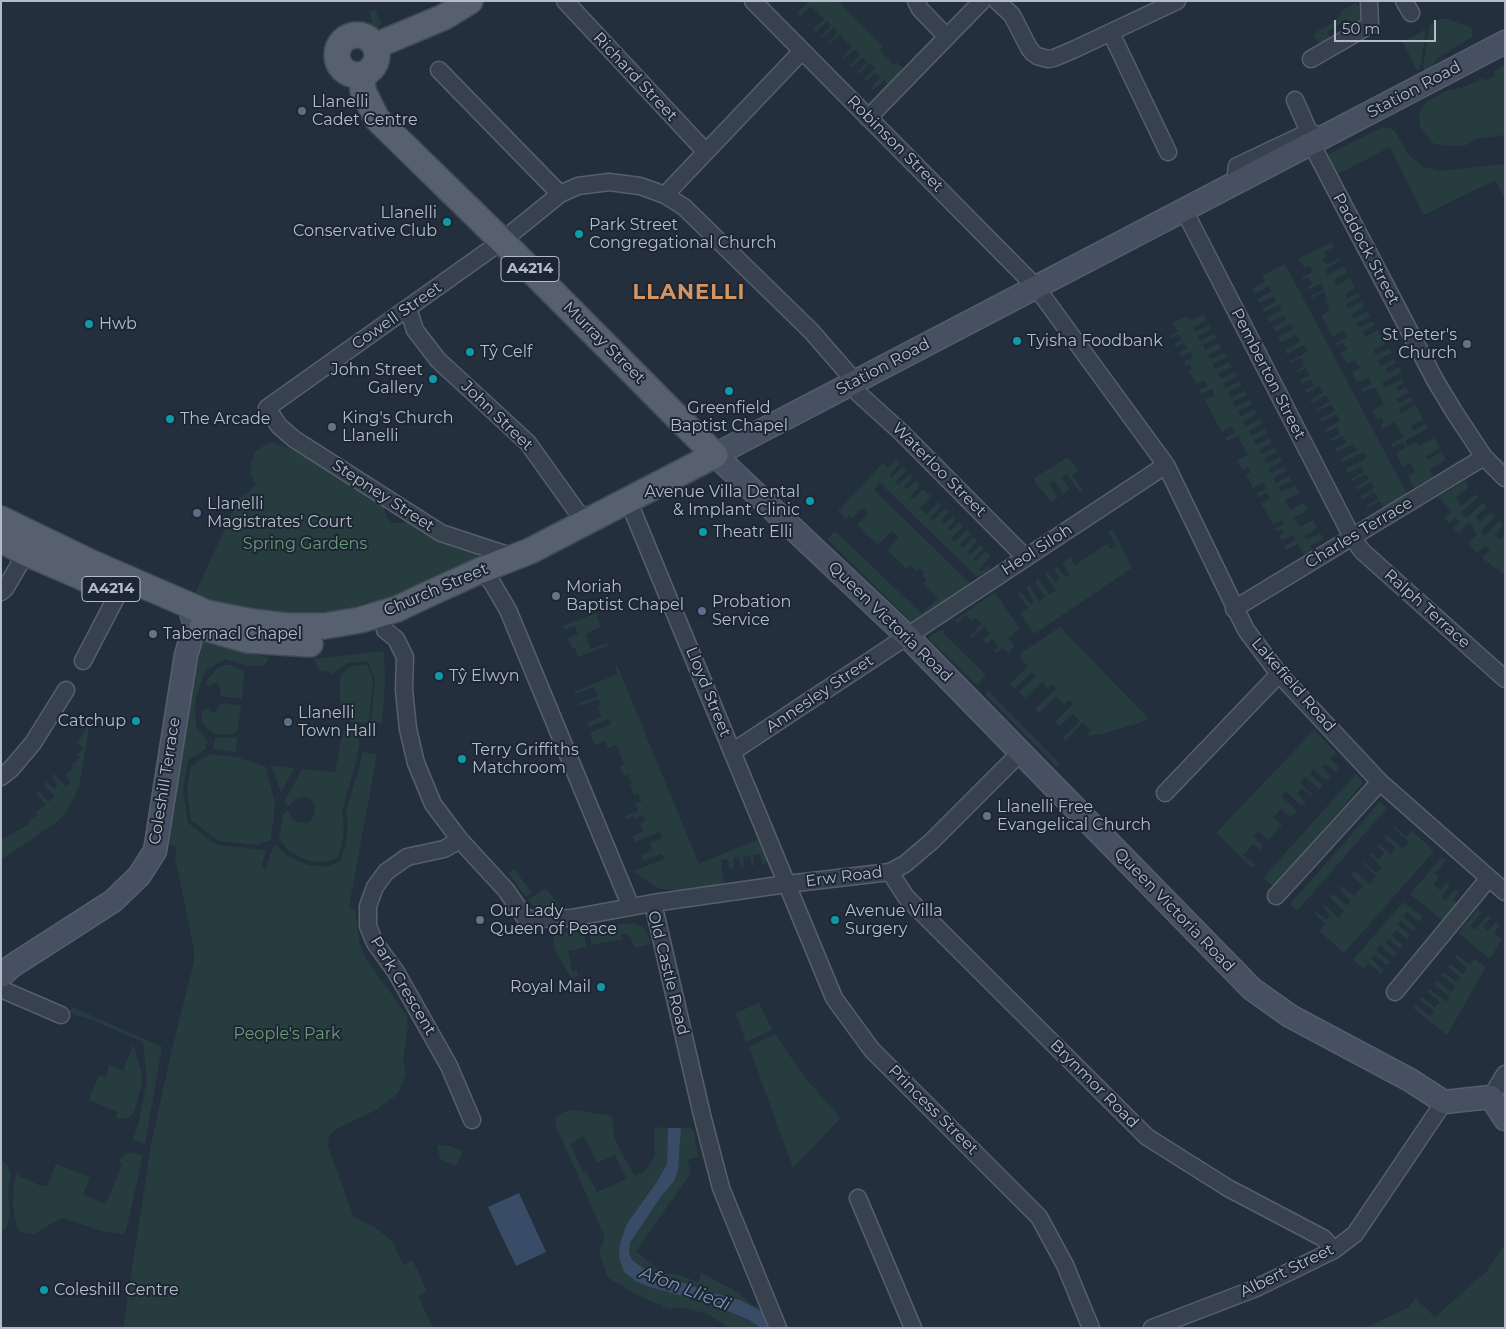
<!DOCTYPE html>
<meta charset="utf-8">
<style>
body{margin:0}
#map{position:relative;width:1506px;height:1329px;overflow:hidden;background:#242f3e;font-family:Montserrat,sans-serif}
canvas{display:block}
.frame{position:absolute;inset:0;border:2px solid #b4bcc9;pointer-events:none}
.scale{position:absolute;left:1334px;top:20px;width:102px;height:22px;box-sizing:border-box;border:2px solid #b4bcc9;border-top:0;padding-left:6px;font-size:15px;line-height:18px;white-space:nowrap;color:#b4bcc9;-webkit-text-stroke:4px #1d2633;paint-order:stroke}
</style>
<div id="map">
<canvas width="1506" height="1329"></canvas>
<div class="frame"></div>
<div class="scale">50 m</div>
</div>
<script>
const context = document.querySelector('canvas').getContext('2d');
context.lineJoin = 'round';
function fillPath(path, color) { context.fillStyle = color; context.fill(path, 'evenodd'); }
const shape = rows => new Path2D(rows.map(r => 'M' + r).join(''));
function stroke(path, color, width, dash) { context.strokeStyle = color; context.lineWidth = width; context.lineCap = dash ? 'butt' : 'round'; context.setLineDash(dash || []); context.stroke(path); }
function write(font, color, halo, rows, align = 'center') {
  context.font = font + ' Montserrat,sans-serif'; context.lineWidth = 4; context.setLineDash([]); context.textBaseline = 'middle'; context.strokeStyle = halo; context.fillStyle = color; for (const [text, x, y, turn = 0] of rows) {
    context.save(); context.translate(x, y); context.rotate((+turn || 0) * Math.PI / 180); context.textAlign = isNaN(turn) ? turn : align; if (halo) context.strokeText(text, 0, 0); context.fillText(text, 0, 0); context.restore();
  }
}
fillPath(shape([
 [809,1,838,1,883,47,880,50,894,65,897,62,906,71,889,86,884,80,873,90,871,87,880,78,875,73,866,81,864,79,875,69,870,63,859,74,857,72,867,62,863,57,852,67,850,65,860,55,855,49,844,59,843,57,852,47,840,35,829,45,828,43,838,32,834,27,822,38,821,37,831,26,827,21,816,32,813,29,824,19,811,6,800,16,797,13],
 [1355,3,1362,8,1364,18,1361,24,1355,28,1347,19,1327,32,1332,42,1322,43,1317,41,1313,34,1332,23,1341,15,1340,12],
 [376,9,378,19,382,22,378,28,364,27,363,24,370,23,372,21,369,11],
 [1441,19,1446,19,1470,27,1473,31,1472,37,1437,59,1432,67,1425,71,1423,67,1429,29,1430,25],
 [1424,30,1425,31,1425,36,1420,69,1418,70,1416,69,1403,42],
 [1505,64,1505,135,1475,139,1467,145,1453,146,1434,144,1420,127,1419,114,1426,102,1448,90,1462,88,1483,78,1485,81,1495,76,1494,72],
 [1386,127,1394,130,1409,155,1423,167,1440,171,1505,164,1505,199,1495,180,1424,215,1390,147,1338,174,1327,155,1381,128],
 [1332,242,1334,247,1324,252,1326,257,1323,259,1326,265,1340,258,1341,260,1325,270,1328,275,1344,266,1347,273,1334,280,1337,285,1350,278,1355,288,1345,294,1347,298,1358,293,1360,297,1346,304,1348,309,1362,302,1364,307,1351,315,1354,319,1367,312,1370,317,1357,323,1359,328,1373,321,1375,325,1362,332,1365,337,1378,330,1385,344,1373,350,1376,355,1389,348,1392,353,1377,360,1380,366,1394,359,1396,363,1385,369,1388,373,1399,367,1402,372,1382,383,1384,388,1402,379,1404,383,1396,387,1398,391,1406,387,1409,392,1396,399,1399,403,1412,397,1413,401,1399,408,1401,413,1416,405,1423,419,1411,426,1414,431,1426,424,1428,428,1405,441,1408,447,1416,442,1419,446,1434,438,1440,448,1426,456,1428,459,1442,452,1446,460,1430,469,1433,477,1414,488,1408,476,1415,472,1410,463,1403,467,1396,453,1406,448,1403,442,1392,447,1391,444,1403,437,1400,431,1394,422,1382,429,1381,425,1384,423,1381,417,1377,419,1373,410,1384,404,1376,388,1373,389,1372,388,1363,392,1361,390,1371,384,1369,377,1357,383,1352,372,1360,368,1355,360,1347,364,1341,353,1347,350,1343,343,1337,346,1336,343,1347,337,1343,331,1332,337,1322,316,1322,315,1330,310,1325,301,1328,300,1324,292,1312,298,1311,296,1324,290,1321,283,1308,290,1307,287,1312,284,1308,277,1303,280,1302,277,1313,272,1310,265,1305,268,1298,259],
 [1285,264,1407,494,1384,509,1379,501,1367,508,1366,506,1378,499,1374,492,1362,500,1360,497,1374,488,1371,482,1357,490,1355,487,1369,479,1366,474,1352,481,1351,479,1364,472,1362,466,1348,473,1346,469,1367,458,1363,452,1343,462,1341,459,1357,450,1353,444,1337,452,1335,448,1346,443,1342,436,1332,441,1330,439,1340,434,1337,427,1327,432,1325,429,1340,421,1337,414,1321,422,1320,419,1335,411,1331,404,1316,412,1315,410,1330,401,1326,395,1312,403,1310,400,1323,392,1320,386,1307,393,1305,390,1314,385,1311,379,1302,384,1300,380,1310,375,1306,368,1297,373,1296,371,1304,366,1301,358,1291,363,1290,361,1307,352,1304,345,1287,354,1285,350,1300,342,1296,335,1281,343,1278,337,1293,329,1291,324,1275,332,1273,327,1286,320,1284,315,1270,322,1267,318,1282,310,1279,305,1264,312,1262,309,1276,301,1274,296,1259,303,1257,299,1272,291,1269,286,1255,294,1252,289,1265,282,1262,276],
 [1204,314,1207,320,1193,327,1195,332,1209,325,1211,329,1198,336,1200,341,1214,334,1217,338,1203,345,1205,350,1219,343,1222,348,1208,355,1210,360,1224,353,1227,357,1213,364,1215,369,1229,362,1232,367,1218,373,1221,379,1235,372,1237,376,1223,383,1226,388,1240,381,1242,385,1228,392,1231,398,1244,391,1247,395,1233,402,1235,407,1249,400,1252,404,1238,411,1241,416,1254,409,1257,414,1243,421,1246,426,1260,419,1262,424,1249,431,1251,436,1265,429,1267,433,1253,441,1256,445,1270,438,1272,443,1259,450,1261,454,1275,448,1277,452,1264,459,1266,464,1280,457,1282,461,1268,469,1271,473,1284,466,1287,471,1273,478,1276,483,1289,476,1292,481,1279,487,1281,492,1295,485,1299,493,1285,500,1290,510,1304,503,1308,510,1294,518,1300,527,1313,520,1317,528,1304,536,1306,540,1320,533,1324,539,1310,546,1313,551,1305,556,1298,544,1286,550,1285,546,1295,540,1293,535,1282,541,1279,536,1284,533,1282,529,1277,532,1275,528,1284,524,1282,520,1273,524,1261,503,1270,499,1267,493,1258,497,1256,494,1266,489,1264,483,1253,488,1246,475,1251,472,1248,467,1243,470,1237,460,1248,455,1244,446,1243,446,1238,436,1227,441,1225,438,1235,432,1232,426,1222,432,1211,412,1205,400,1215,395,1212,389,1201,394,1199,390,1208,386,1205,380,1196,384,1189,371,1192,369,1190,364,1186,366,1184,362,1193,357,1190,352,1181,357,1179,353,1187,348,1184,343,1176,347,1174,344,1182,339,1179,334,1171,338,1170,336,1178,332,1173,323,1187,316,1190,321],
 [272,442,296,451,385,501,384,509,386,517,392,523,403,523,413,517,478,552,476,560,431,581,376,602,366,602,350,608,346,615,287,620,215,603,195,594,238,500,256,485,251,475,251,464,255,452,266,444],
 [1066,458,1070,459,1079,471,1072,475,1083,490,1080,492,1067,474,1062,478,1070,489,1063,494,1054,481,1049,484,1058,497,1051,502,1035,482,1034,478],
 [896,460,900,463,889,476,891,478,902,467,907,471,895,482,898,485,910,474,913,477,904,487,907,489,916,481,920,485,910,497,913,499,923,489,931,496,920,508,927,514,938,502,942,505,930,518,933,521,945,508,949,512,941,521,945,524,953,516,956,519,948,528,951,530,959,522,963,526,951,539,955,542,967,530,971,533,960,545,963,548,973,537,977,541,967,552,970,555,980,545,984,548,973,559,975,561,986,551,991,556,979,569,981,571,988,566,990,569,977,577,880,483,874,490,971,584,913,623,827,539,835,531,922,614,938,598,923,583,926,579,922,575,924,573,920,568,917,571,910,565,907,569,887,550,899,538,892,531,878,545,857,525,868,513,863,508,852,518,849,516,846,519,838,511,883,463,888,468],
 [1465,481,1469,487,1456,498,1461,506,1476,494,1478,497,1461,513,1466,518,1483,503,1487,507,1475,517,1480,522,1491,512,1495,516,1481,531,1485,536,1499,521,1503,525,1495,535,1500,540,1505,534,1505,539,1503,542,1505,544,1505,575,1482,558,1490,550,1486,545,1477,553,1468,543,1477,535,1473,530,1474,528,1469,523,1458,533,1453,528,1460,522,1456,518,1449,523,1444,518,1452,512,1438,497],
 [1113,529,1132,568,1034,634,1020,613,1028,608,1018,594,1021,592,1030,604,1034,601,1026,588,1030,586,1039,601,1045,597,1035,581,1038,579,1049,594,1056,590,1045,574,1048,572,1055,582,1060,578,1054,569,1058,567,1065,577,1070,574,1062,563,1070,557,1075,565,1107,544,1110,549,1116,546,1109,532],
 [995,592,1019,628,1008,638,1015,646,1008,653,1002,648,997,653,994,651,999,646,992,639,987,644,983,640,990,633,984,627,972,638,970,636,982,624,976,618,972,621,966,615,958,623,955,620],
 [596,613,601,627,585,634,591,649,608,643,609,645,578,657,575,648,572,648,568,638,578,634,575,626,564,630,563,626],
 [1060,627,1093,661,1149,719,1136,724,1101,734,1086,736,1091,730,1082,723,1065,741,1063,738,1080,721,1073,714,1059,727,1055,722,1073,704,1069,699,1064,704,1056,696,1039,713,1035,709,1056,689,1052,685,1048,688,1042,682,1025,698,1019,692,1036,676,1032,672,1014,689,1010,684,1028,666,1021,659,1021,653],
 [940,630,944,630,943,633,986,675,977,685,928,638],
 [195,638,231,649,269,658,264,666,246,666,226,659,205,670,195,701,196,727,207,740,206,749,188,760,183,791,188,823,217,845,266,850,261,867,266,869,272,849,276,845,287,856,308,865,328,867,340,861,346,845,348,823,346,811,360,765,362,752,377,754,349,907,355,910,360,944,367,961,396,1000,407,1016,408,1027,403,1060,406,1075,400,1089,394,1097,374,1111,336,1129,331,1134,329,1138,328,1146,353,1215,356,1218,374,1227,392,1241,403,1264,413,1261,427,1291,418,1296,433,1328,123,1328,151,1145,171,1053,194,961,194,949,175,858,177,847,165,844],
 [384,651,385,683,382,724,371,722,375,680,368,661,347,663,332,674,329,672,320,671,314,659],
 [367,664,373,680,369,723,351,722,344,717,342,711,340,698,340,675,349,667],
 [224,665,230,665,243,670,244,674,242,699,221,696,219,685,215,683,209,687,206,685,208,679,213,673,217,668],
 [617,665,699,864,758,839,768,863,762,864,760,854,753,855,754,865,752,866,750,856,743,857,744,867,741,867,739,857,733,858,734,868,729,869,728,859,721,860,724,885,683,890,661,889,655,887,633,871,664,859,662,854,643,861,641,855,652,850,650,843,662,838,660,832,635,842,632,836,643,832,640,824,645,821,643,815,635,819,634,816,626,819,625,816,638,811,635,804,642,801,638,793,634,795,630,785,632,784,628,774,624,776,620,766,624,764,616,745,608,748,605,741,595,745,590,733,611,724,608,719,588,727,587,723,601,717,598,707,601,705,598,699,580,706,579,703,598,696,594,687,575,694,574,692,618,674,615,666],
 [988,691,1060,764,1057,767,985,694],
 [220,703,241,705,238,729,235,733,221,735,213,733,202,723,201,711,207,708,212,713,216,712],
 [90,721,79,788,67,811,58,821,1,860,1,840,29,824,28,821,37,815,36,812,46,805,36,793,39,791,48,802,55,797,44,785,47,782,54,789,58,784,51,777,54,774,66,786,71,782,65,775,73,768,71,765,80,758,77,754,84,749,77,743],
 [348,730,354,731,360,742,355,765,342,811,344,827,342,845,337,858,325,862,309,861,290,852,282,843,279,838,283,815,286,811,289,811,291,817,298,822,307,823,311,820,315,813,314,804,308,798,304,797,296,799,290,805,285,805,284,802,302,769,335,772,342,735,345,731],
 [1314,730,1336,753,1330,759,1339,768,1335,772,1326,764,1322,767,1331,776,1327,781,1313,769,1310,774,1323,785,1319,789,1305,777,1300,783,1312,794,1311,796,1302,788,1297,794,1306,802,1302,806,1285,791,1281,796,1297,811,1291,817,1281,809,1273,818,1282,825,1268,840,1258,831,1253,836,1263,846,1260,850,1253,844,1243,855,1255,865,1252,868,1216,833],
 [237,737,236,752,213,749,215,738],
 [209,754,236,757,266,767,275,804,271,840,256,845,219,841,191,820,187,791,190,767],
 [271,766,295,768,281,792],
 [1356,774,1363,783,1274,887,1263,878],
 [1380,802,1387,808,1297,911,1290,904],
 [1395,827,1406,837,1412,831,1434,851,1344,953,1319,931,1325,923,1315,914,1317,912,1326,920,1330,915,1323,907,1324,905,1339,918,1344,911,1330,898,1333,894,1347,906,1351,901,1339,888,1341,886,1354,896,1363,886,1351,875,1355,871,1370,884,1376,876,1361,862,1362,861,1377,873,1382,867,1369,855,1371,853,1378,860,1384,853,1377,846,1379,844,1391,854,1396,848,1384,838,1387,835,1403,849,1409,842,1393,828],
 [1442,857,1446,860,1435,873,1439,877,1433,885,1440,890,1446,883,1450,885,1441,897,1445,901,1455,889,1459,892,1453,900,1458,904,1443,921,1410,894],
 [514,869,532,893,526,897,508,873],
 [546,888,560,907,542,909,537,908,531,904,528,900],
 [1403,902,1423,917,1419,922,1407,912,1403,917,1416,927,1413,931,1401,921,1397,924,1410,935,1407,939,1396,930,1392,935,1403,945,1400,949,1388,939,1385,943,1397,953,1394,957,1380,945,1376,950,1390,962,1387,965,1374,955,1371,959,1384,970,1381,974,1368,963,1364,969,1353,960],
 [1478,909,1482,912,1470,926,1475,930,1488,915,1491,917,1483,927,1488,931,1496,922,1500,925,1494,934,1502,939,1490,959,1458,933],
 [631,923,641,926,646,930,651,944,635,948,630,936,625,934,621,935,622,939,592,945,589,929],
 [583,930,587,947,568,951,572,971,577,970,578,975,572,980,554,948,553,939,556,935,561,932],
 [1457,955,1470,965,1474,959,1486,967,1447,1035,1413,1008,1415,1005,1430,1016,1434,1011,1420,1000,1422,997,1435,1008,1440,1002,1427,991,1429,989,1446,1002,1450,997,1434,984,1437,981,1451,992,1455,986,1441,975,1443,972,1457,982,1461,978,1448,967,1450,964,1463,974,1467,968,1455,958],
 [759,1003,772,1030,746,1042,736,1013],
 [72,1007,162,1047,145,1144,133,1140,139,1122,147,1079,143,1042,87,1018,74,1015,70,1012],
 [775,1034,806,1079,841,1118,793,1168,749,1047],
 [133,1044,141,1070,142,1084,134,1112,129,1118,124,1119,116,1118,118,1112,89,1100,99,1075,106,1077,109,1065,123,1071],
 [575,1110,612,1116,614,1136,622,1154,635,1176,645,1171,651,1163,655,1154,654,1127,668,1128,667,1164,656,1183,628,1224,620,1243,650,1287,711,1304,749,1320,761,1328,729,1328,706,1313,683,1308,676,1307,669,1311,668,1307,664,1309,662,1305,643,1298,608,1278,599,1253,605,1237,555,1124,556,1117,564,1112],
 [584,1136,597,1163,615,1155,626,1179,597,1192,586,1171,583,1172,570,1144],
 [688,1127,691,1128,694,1131,698,1157,687,1160,691,1173,636,1251,657,1269,669,1274,676,1274,698,1282,701,1273,737,1292,751,1304,761,1308,763,1312,740,1300,706,1291,644,1269,632,1260,629,1252,630,1243,660,1198,674,1180,678,1163,681,1128],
 [437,1145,450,1146,463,1151,456,1166,440,1159],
 [129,1152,143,1155,126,1231,124,1234,102,1231,63,1218,59,1219,35,1234,20,1232,17,1227,13,1208,14,1182,17,1171,21,1177,41,1186,46,1186,49,1182,56,1164,90,1177,83,1194,106,1204,122,1164,119,1162,121,1157],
 [1,1161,8,1165,11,1175,8,1190,10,1214,7,1226,4,1230,1,1229],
 [1505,1244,1505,1328,1365,1328,1409,1307,1415,1298,1435,1317,1488,1270,1491,1264]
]), '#263c3f');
fillPath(shape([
 [668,1128,681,1128,678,1170,674,1181,660,1198,630,1243,629,1252,632,1260,644,1269,706,1291,740,1300,763,1312,768,1328,761,1328,749,1320,711,1304,650,1287,637,1282,624,1272,619,1257,620,1243,627,1224,656,1183,667,1164],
 [519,1193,546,1252,516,1266,488,1207]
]), '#394c67');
const street = shape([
 [565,1,706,152],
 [753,1,1036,287,1166,465,1246,630,1279,674,1380,782,1505,892],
 [916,1,920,9,947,37],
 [997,1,1012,15,1029,48,1033,53,1037,56,1048,59,1054,58,1073,50,1177,1],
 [1404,1,1411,13],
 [1111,33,1168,152],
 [1311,59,1370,25,1369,1],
 [439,70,560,194],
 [1295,100,1309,132],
 [868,118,982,1],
 [1311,143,1435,380,1453,410,1484,457,1505,478],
 [1235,183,1237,166,1309,132,1324,137],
 [665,195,802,51],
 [1184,210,1352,537,1362,551,1505,679],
 [408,308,415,330,438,360,528,443,578,513,593,519],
 [628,500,834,998,872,1050,1039,1217,1065,1265,1091,1328],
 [514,557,441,533,294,439,279,426,267,408,502,241,560,194,578,186,609,182,640,186,665,195,684,207,811,331,852,378,859,394,901,432,1026,558],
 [479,571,491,581,508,610,631,907],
 [1,592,5,589,26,553],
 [1234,609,1484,457],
 [385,630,396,639,405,657,404,690,408,729,416,763,433,804,460,840,506,890,526,919,571,918,653,903,787,884,890,872,905,864,932,841,1020,753],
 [83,661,119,592],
 [732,752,1166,465],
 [1,777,11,769,33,743,66,690],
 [1165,793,1279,674],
 [460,840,444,849,407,857,386,872,375,887,368,906,368,926,375,943,396,972,449,1066,472,1120],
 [890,872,906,897,1147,1137,1228,1188,1323,1238,1334,1250],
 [1276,896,1380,782],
 [653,903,702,1115,721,1188,778,1328],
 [1,989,61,1015],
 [1395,992,1489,878],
 [1491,1097,1505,1074],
 [858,1198,913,1328],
 [1152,1328,1254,1289,1334,1250,1355,1234,1444,1102]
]);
const secondary = shape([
 [1505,42,715,455,907,636,1252,989,1290,1016,1410,1080,1444,1102,1491,1097,1505,1119],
 [1,976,12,966,113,901,139,876,155,851,186,655,195,625,189,606]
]);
const primary = shape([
 '337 55a20 20 0 1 1 40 0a20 20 0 1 1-40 0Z',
 [375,46,444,17,470,1],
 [1,519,92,563,207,613,253,622,287,626,325,626,360,620,397,609,422,597,479,571,530,551,715,455,502,241,377,119,363,91,362,75],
 [1,540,26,553,107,588],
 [202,627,247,640,310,644]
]);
stroke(street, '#565f6c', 19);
stroke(secondary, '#565f6c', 25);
stroke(primary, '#414a57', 28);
stroke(street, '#38414e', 16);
stroke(secondary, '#465061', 22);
stroke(primary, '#56606e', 25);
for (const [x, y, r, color] of [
 [302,111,5,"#5c6f8a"],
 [447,222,5,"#0f9aa8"],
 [579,234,5,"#0f9aa8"],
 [89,324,5,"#0f9aa8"],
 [1017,341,5,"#0f9aa8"],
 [1467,344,5,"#6b7280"],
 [470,352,5,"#0f9aa8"],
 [433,379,5,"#0f9aa8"],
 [729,391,5,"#0f9aa8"],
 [170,419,5,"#0f9aa8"],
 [332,427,5,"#6b7280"],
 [810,501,5,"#0f9aa8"],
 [197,513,5,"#5c6f8a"],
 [703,532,5,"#0f9aa8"],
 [556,596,5,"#6b7280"],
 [702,611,5,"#5c6f8a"],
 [153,634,5,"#6b7280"],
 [439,676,5,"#0f9aa8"],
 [136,721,5,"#0f9aa8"],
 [288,722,5,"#5c6f8a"],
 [462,759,5,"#0f9aa8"],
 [987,816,5,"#6b7280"],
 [480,920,5,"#6b7280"],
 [835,920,5,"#0f9aa8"],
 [601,987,5,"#0f9aa8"],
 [44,1290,5,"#0f9aa8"]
]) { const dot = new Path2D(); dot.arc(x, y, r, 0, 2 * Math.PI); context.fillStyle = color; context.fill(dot); stroke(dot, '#1d2633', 2); }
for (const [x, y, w] of [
 [530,269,58],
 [111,589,58]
]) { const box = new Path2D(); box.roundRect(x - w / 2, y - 12.5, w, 25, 4); context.fillStyle = '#1d2633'; context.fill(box); stroke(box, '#b4bcc9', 1); }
write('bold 15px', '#b4bcc9', null, [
 ["A4214",530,269],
 ["A4214",111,589]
]);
write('16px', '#b4bcc9', '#1d2633', [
 ["Richard Street",635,77,47],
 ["Station Road",1414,90,-28],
 ["Robinson Street",895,144,45],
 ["Paddock Street",1366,249,62],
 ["Cowell Street",397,316,-35],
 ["Murray Street",604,343,45],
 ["Station Road",883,367,-28],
 ["Pemberton Street",1268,374,63],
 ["John Street",497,416,44],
 ["Waterloo Street",939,470,45],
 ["Stepney Street",383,496,33],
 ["Charles Terrace",1359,533,-31],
 ["Heol Siloh",1037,550,-33],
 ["Church Street",436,590,-23],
 ["Ralph Terrace",1427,609,42],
 ["Queen Victoria Road",890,622,44],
 ["Lakefield Road",1293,685,49],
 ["Lloyd Street",708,692,68],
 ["Annesley Street",820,694,-34],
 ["Coleshill Terrace",165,781,-81],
 ["Erw Road",844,877,-7],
 ["Queen Victoria Road",1174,910,46],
 ["Old Castle Road",668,973,76],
 ["Park Crescent",403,986,59],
 ["Brynmor Road",1094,1084,45],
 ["Princess Street",933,1110,45],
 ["Albert Street",1287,1271,-26]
]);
write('16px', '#b4bcc9', '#1d2633', [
 ["Llanelli",312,102],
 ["Cadet Centre",312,120],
 ["Llanelli",437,213,"right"],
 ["Conservative Club",437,231,"right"],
 ["Park Street",589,225],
 ["Congregational Church",589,243],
 ["Hwb",99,324],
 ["St Peter's",1457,335,"right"],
 ["Church",1457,353,"right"],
 ["Tyisha Foodbank",1027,341],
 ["Tŷ Celf",480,352],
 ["John Street",423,370,"right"],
 ["Gallery",423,388,"right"],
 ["Greenfield",729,408,"center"],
 ["Baptist Chapel",729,426,"center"],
 ["King's Church",342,418],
 ["Llanelli",342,436],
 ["The Arcade",180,419],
 ["Avenue Villa Dental",800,492,"right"],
 ["& Implant Clinic",800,510,"right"],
 ["Llanelli",207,504],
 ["Magistrates' Court",207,522],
 ["Theatr Elli",713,532],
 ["Moriah",566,587],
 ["Baptist Chapel",566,605],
 ["Probation",712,602],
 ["Service",712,620],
 ["Tabernacl Chapel",163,634],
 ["Tŷ Elwyn",449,676],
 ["Llanelli",298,713],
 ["Town Hall",298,731],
 ["Catchup",126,721,"right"],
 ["Terry Griffiths",472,750],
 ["Matchroom",472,768],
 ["Llanelli Free",997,807],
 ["Evangelical Church",997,825],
 ["Our Lady",490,911],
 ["Queen of Peace",490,929],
 ["Avenue Villa",845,911],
 ["Surgery",845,929],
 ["Royal Mail",591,987,"right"],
 ["Coleshill Centre",54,1290]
], 'left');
write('16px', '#6b9a76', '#1d2633', [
 ["Spring Gardens",305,544],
 ["People's Park",287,1034]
]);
write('italic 18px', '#7c92b1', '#1d2633', [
 ["Afon Lliedi",685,1289,21]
]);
context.letterSpacing = '1px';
write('bold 21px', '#d59563', '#1d2633', [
 ["LLANELLI",689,293]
]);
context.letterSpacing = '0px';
</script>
